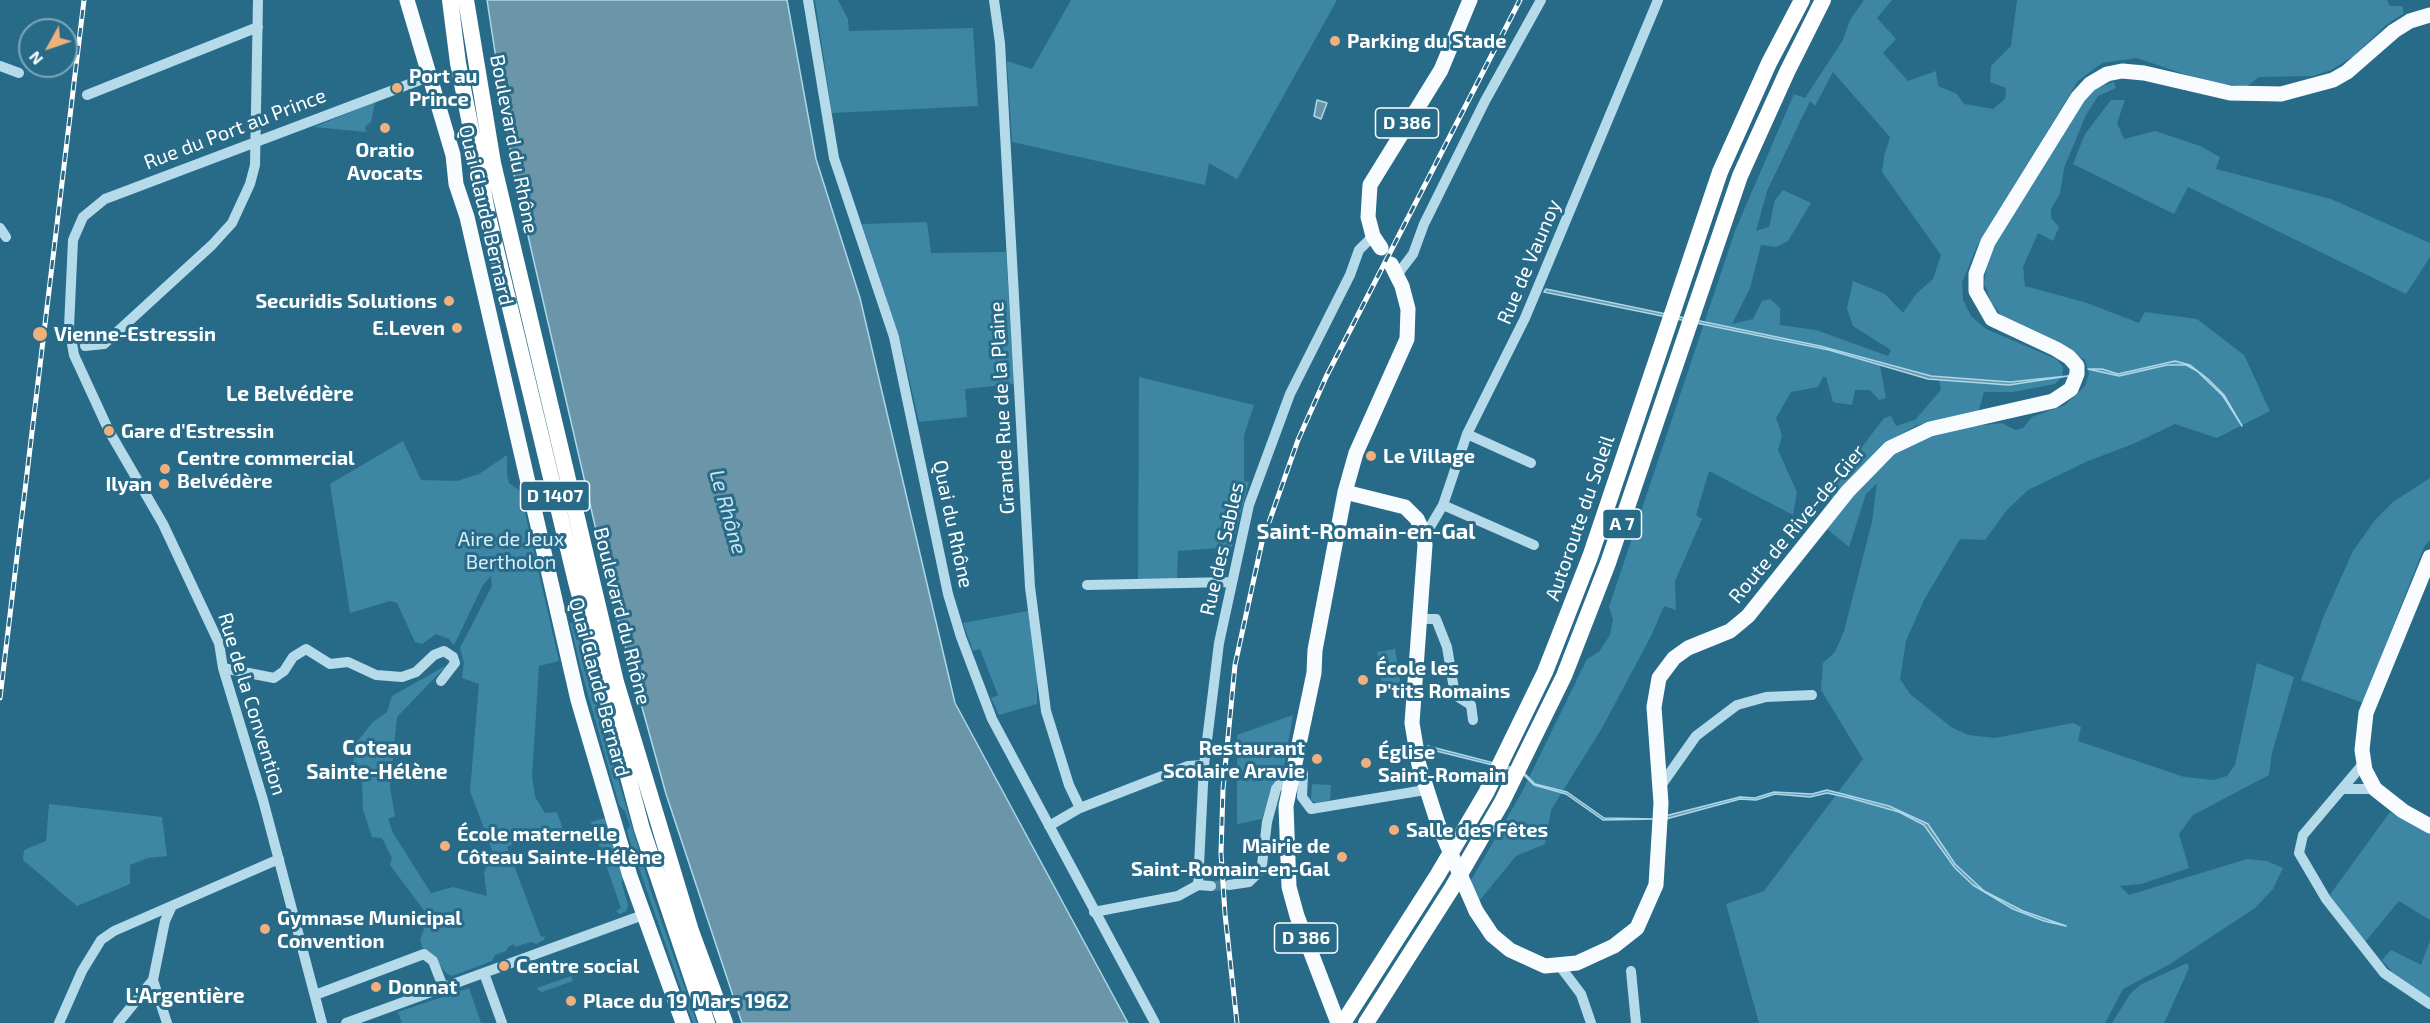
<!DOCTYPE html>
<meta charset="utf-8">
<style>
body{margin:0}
#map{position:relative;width:2430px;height:1023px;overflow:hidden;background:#286b89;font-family:"Exo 2",sans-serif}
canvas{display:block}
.north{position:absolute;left:18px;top:18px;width:60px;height:60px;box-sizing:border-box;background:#286b89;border:2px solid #7ea6b8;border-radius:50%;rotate:230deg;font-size:16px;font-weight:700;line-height:24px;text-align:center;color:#fff}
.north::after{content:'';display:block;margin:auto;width:21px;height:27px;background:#f0b07c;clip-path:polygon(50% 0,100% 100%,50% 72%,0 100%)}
</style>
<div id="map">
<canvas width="2430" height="1023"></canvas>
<div class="north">N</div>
</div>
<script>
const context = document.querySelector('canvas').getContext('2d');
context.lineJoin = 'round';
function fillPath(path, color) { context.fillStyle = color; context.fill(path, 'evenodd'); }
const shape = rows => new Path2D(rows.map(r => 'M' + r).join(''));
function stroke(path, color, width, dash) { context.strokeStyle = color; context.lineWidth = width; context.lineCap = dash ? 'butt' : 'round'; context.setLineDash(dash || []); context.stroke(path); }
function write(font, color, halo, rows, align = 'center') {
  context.font = font + ' "Exo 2",sans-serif'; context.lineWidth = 6; context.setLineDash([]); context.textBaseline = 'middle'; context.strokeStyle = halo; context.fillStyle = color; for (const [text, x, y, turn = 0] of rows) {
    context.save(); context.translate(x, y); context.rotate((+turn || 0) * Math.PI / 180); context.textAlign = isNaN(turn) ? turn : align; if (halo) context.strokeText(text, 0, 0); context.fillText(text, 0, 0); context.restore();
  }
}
fillPath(shape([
 [815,0,838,0,848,19,849,31,973,28,978,106,832,113],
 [1071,0,1337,0,1237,179,1209,163,1205,185,1012,142,1007,61,1032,69],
 [1864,0,1892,0,1877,18,1896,39,1883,53,1908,81,1936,71,1938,86,1957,94,1964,104,1993,109,2005,99,2006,88,1990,82,1991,66,2011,46,2017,0,2387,0,2390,6,2402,6,2404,13,2386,25,2354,56,2331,70,2313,76,2259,77,2246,87,2205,81,2137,58,2102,63,2078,81,1977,246,1962,283,1963,300,1971,316,1986,329,2056,359,2063,367,2062,377,2055,384,2013,392,1984,392,1978,413,1917,425,1887,442,1830,500,1827,493,1884,418,1891,416,1896,426,1915,420,1941,390,1939,380,1880,366,1886,398,1879,400,1870,390,1855,390,1852,405,1833,402,1826,377,1823,377,1818,387,1791,392,1776,418,1782,435,1778,450,1797,492,1793,515,1709,471,1696,515,1702,519,1675,581,1676,610,1664,606,1651,636,1602,728,1551,810,1545,844,1516,856,1479,901,1470,882,1522,792,1587,659,1599,652,1610,635,1613,620,1609,607,1735,231,1794,94,1805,98,1843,40,1850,20],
 [1833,72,1890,137,1884,157,1882,172,1941,255,1933,279,1916,294,1903,313,1885,294,1853,281,1847,308,1853,326,1891,350,1888,356,1816,330,1780,325,1780,308,1770,299,1762,301,1753,319,1732,324,1750,288,1761,245,1776,247,1788,241,1811,203,1783,190,1775,200,1769,227,1756,231,1767,191,1810,101,1815,106],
 [2114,82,2116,88,2098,96,2086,115,2064,168,2060,194,2051,209,2051,218,2059,227,2053,241,2038,233,2023,267,2025,286,2087,303,2139,323,2145,312,2197,319,2244,355,2270,411,2217,438,2175,424,2133,444,2088,461,2028,490,2007,510,1985,540,1960,539,1924,600,1906,641,1900,679,1910,694,1951,727,1968,735,1995,738,2073,723,2081,727,2078,741,2184,777,2214,780,2227,776,2235,765,2257,663,2294,677,2272,753,2269,775,2193,815,2179,834,2189,868,2141,884,2120,886,2129,895,2247,859,2267,861,2283,868,2273,889,2255,908,2170,964,2123,989,2105,1023,1759,1023,1726,904,1764,891,1863,759,1821,690,1823,663,1835,652,1844,631,1872,522,1877,483,1866,494,1849,547,1827,529,1861,482,1893,453,1918,439,1957,428,2002,423,2015,430,2023,428,2032,417,2065,405,2085,386,2089,374,2085,360,2003,317,1991,302,1984,283,1988,259,2002,230,2075,111,2096,88],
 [2111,100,2125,100,2117,123,2124,139,2155,131,2200,146,2220,157,2216,169,2331,199,2430,243,2430,257,2406,294,2188,187,2174,214,2073,164,2085,134],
 [375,102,371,122,365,127,366,132,314,127],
 [927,222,931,253,1006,252,1014,384,965,389,967,417,919,422,901,343,862,224],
 [1139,377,1254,405,1244,435,1244,481,1249,482,1232,547,1178,551,1177,579,1138,580],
 [403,441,421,480,457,481,479,474,507,455,507,475,509,483,520,491,559,661,539,666,532,777,535,797,545,813,557,812,565,835,557,839,554,831,521,842,520,840,507,847,541,937,545,936,544,940,536,944,531,942,515,947,514,944,509,946,506,951,495,955,492,961,452,976,446,973,430,952,423,948,420,941,428,916,390,865,392,858,382,838,372,837,363,810,362,782,357,779,353,764,356,743,373,722,387,712,392,696,447,665,397,717,390,787,395,816,388,819,393,833,431,893,453,887,487,896,484,873,492,850,470,791,479,684,462,678,464,663,460,648,492,586,491,576,483,585,454,645,449,639,436,634,422,644,415,642,397,603,390,601,350,613,330,484],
 [2430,478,2430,540,2424,547,2363,703,2301,680,2323,618,2353,551,2375,520,2393,502],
 [1028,611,1037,672,1037,704,999,715,991,698,998,695,980,649,973,651,963,623],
 [574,622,603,729,652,894,697,1023,693,1023,631,845,627,830,630,826,625,811,619,805,581,669,570,623],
 [1395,649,1401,687,1383,690,1377,652],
 [1293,715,1284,766,1273,785,1262,819,1237,824,1237,735],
 [1312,784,1331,785,1330,800,1316,803,1311,800],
 [49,804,162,817,167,856,148,858,130,865,130,884,77,906,23,860,24,850,46,841],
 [2390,812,2430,832,2430,920,2399,901,2365,942,2329,896],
 [605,818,623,873,622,884,628,905,626,911,620,914,616,911,621,908,591,822],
 [2430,941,2430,1000,2394,974,2382,960,2391,950,2421,965],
 [2187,963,2189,968,2164,1023,2112,1023,2130,994,2140,985],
 [571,976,573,981,542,992,538,990,537,988],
 [469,988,481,1023,402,1023,398,1012]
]), '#3d87a5');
const water = shape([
 [487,0,787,0,816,159,860,298,955,703,1128,1023,742,1023,666,794,611,595,514,175,487,0],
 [1317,100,1327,103,1321,119,1314,116,1317,100],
 [1546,289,1820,346,1931,376,2010,382,2068,376,2009,385,1928,379,1829,350,1544,292,1546,289],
 [2175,361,2190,365,2208,379,2224,395,2242,426,2223,396,2197,371,2186,365,2167,365,2119,376,2088,369,2102,369,2118,374,2175,361],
 [1428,746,1521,770,1535,784,1567,792,1604,818,1656,819,1603,820,1566,794,1534,785,1521,772,1428,749,1428,746],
 [1827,790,1889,806,1928,824,1955,864,1984,891,2023,911,2066,926,2044,921,2013,909,1973,885,1955,868,1924,825,1899,812,1850,798,1827,793,1810,797,1775,794,1756,800,1740,799,1666,819,1665,816,1740,797,1755,798,1774,792,1812,794,1827,790]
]);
fillPath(water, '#6b96a9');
stroke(water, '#aad8e9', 1.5);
stroke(shape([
 [1211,886,1229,885]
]), '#48819b', 10, [10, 5]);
stroke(shape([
 [808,0,834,158,894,337,948,594,961,637,992,719,1155,1023],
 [994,0,1000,43,1030,587,1046,711,1069,785,1080,808],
 [0,66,19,73],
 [87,95,258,27],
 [0,228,6,237],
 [1397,275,1413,254,1424,224,1485,101,1541,0],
 [85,346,104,344,212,245,232,223,250,184,255,165,258,0],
 [1467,434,1531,463],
 [1443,505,1534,545],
 [1423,532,1430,527,1443,505,1467,434,1525,318,1658,0],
 [1087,585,1231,582],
 [1419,619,1436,619,1447,647,1455,695,1471,705,1473,720],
 [223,668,274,678,284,671,293,657,306,649,330,664,348,662,376,675,402,677,416,672,434,655,444,651,453,657,455,663,441,681],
 [2363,764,2303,835,2299,853,2326,899,2384,973,2430,1004],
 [1293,768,1303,773,1302,797,1311,809,1425,790],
 [1660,787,1696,736,1737,705,1766,697,1812,695],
 [2342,789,2375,789],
 [1049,826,1080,808,1188,766,1204,765],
 [1229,885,1249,882,1256,875,1262,865,1267,822,1276,789,1281,782,1289,782],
 [1211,886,1198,885,1204,765,1219,643,1249,505,1290,394,1350,275,1359,250,1373,236],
 [1094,912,1178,896,1198,885],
 [1559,965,1581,994,1591,1023],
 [1631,971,1636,1023],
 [484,973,502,1023],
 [153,980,167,1023],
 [315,995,424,954,433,961,443,987],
 [59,1023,82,971,101,940,114,931,279,859],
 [118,1023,153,980,165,921,171,908],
 [322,1023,263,800,223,668,219,643,163,524,109,431,74,355,69,327,73,240,83,217,105,199,428,77],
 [346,1023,643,915]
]), '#b5dae9', 10);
stroke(shape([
 [407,0,453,155,456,184,467,217,578,700,630,876,683,1023],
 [1381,248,1373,236,1368,217,1370,185,1441,70,1470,0],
 [1345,492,1405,507,1417,519,1423,532,1425,545,1412,723,1419,765,1438,824],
 [2430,557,2366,713,2362,750,2365,770,2375,789,2403,811,2430,826],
 [1476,911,1492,935,1510,950,1545,966,1577,963,1614,946,1637,928,1656,885,1661,803,1654,707,1659,678,1674,658,1688,648,1730,631,1748,616,1848,491,1890,448,1930,429,2053,401,2071,389,2077,374,2077,366,2069,357,2056,349,1992,319,1976,291,1976,274,1988,242,2078,97,2090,84,2107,74,2122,71,2144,73,2230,93,2281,94,2333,80,2347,72,2394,31,2410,21,2430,15],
 [1338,1023,1297,916,1289,887,1286,806,1314,673,1315,650,1345,492,1356,453,1407,339,1408,309,1402,286,1391,264]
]), '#f8fcfe', 15);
stroke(shape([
 [450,0,458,63,488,216,576,582,642,829,707,1023],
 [466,0,493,163,616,682,691,931,725,1023],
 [1343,1023,1437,876,1486,793,1545,672,1590,557,1720,172,1769,63,1802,0],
 [1366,1023,1452,888,1502,802,1564,676,1608,563,1740,176,1787,72,1823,0]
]), '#fff', 16);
const rail = shape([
 [0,698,84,0],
 [1237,1023,1225,914,1221,853,1223,789,1235,665,1262,542,1298,440,1326,377,1520,0]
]);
stroke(rail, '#fff', 5);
stroke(rail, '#286b89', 3, [9]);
stroke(shape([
 [1438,824,1476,911]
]), '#f8fcfe', 15);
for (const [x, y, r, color] of [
 [1335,41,6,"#f0b07c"],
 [397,88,6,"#f0b07c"],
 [385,128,6,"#f0b07c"],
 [449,301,6,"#f0b07c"],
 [457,328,6,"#f0b07c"],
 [40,334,8,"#f0b07c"],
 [109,431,6,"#f0b07c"],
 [1371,456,6,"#f0b07c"],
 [165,469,6,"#f0b07c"],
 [164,484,6,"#f0b07c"],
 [1363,680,6,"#f0b07c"],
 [1317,759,6,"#f0b07c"],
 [1366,763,6,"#f0b07c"],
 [1394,830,6,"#f0b07c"],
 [445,846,6,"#f0b07c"],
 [1342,857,6,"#f0b07c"],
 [265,929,6,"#f0b07c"],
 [504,966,6,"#f0b07c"],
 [376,987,6,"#f0b07c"],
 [571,1001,6,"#f0b07c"]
]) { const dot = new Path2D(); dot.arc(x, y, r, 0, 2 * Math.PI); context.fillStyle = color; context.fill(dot); stroke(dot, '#286b89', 2); }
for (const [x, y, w] of [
 [1407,123,63],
 [555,496,69],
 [1622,524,39],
 [1306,938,63]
]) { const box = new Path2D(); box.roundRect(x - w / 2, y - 15, w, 30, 4.5); context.fillStyle = '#286b89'; context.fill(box); stroke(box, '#fff', 1.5); }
write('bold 18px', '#fff', null, [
 ["D 386",1407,123],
 ["D 1407",555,496],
 ["A 7",1622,524],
 ["D 386",1306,938]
]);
write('bold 20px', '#fff', '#286b89', [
 ["Parking du Stade",1347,41],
 ["Port au",409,76],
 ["Prince",409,99],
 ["Oratio",385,150,"center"],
 ["Avocats",385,173,"center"],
 ["Securidis Solutions",437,301,"right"],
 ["E.Leven",445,328,"right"],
 ["Vienne-Estressin",54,334],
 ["Gare d'Estressin",121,431],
 ["Le Village",1383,456],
 ["Centre commercial",177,458],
 ["Belvédère",177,481],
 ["Ilyan",152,484,"right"],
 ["École les",1375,668],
 ["P'tits Romains",1375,691],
 ["Restaurant",1305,748,"right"],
 ["Scolaire Aravie",1305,771,"right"],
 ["Église",1378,752],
 ["Saint-Romain",1378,775],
 ["Salle des Fêtes",1406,830],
 ["École maternelle",457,834],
 ["Côteau Sainte-Hélène",457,857],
 ["Mairie de",1330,846,"right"],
 ["Saint-Romain-en-Gal",1330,869,"right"],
 ["Gymnase Municipal",277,918],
 ["Convention",277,941],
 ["Centre social",516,966],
 ["Donnat",388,987],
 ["Place du 19 Mars 1962",583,1001]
], 'left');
write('20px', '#fff', '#286b89', [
 ["Rue du Port au Prince",235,129,-21],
 ["Boulevard du Rhône",514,144,79],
 ["Quai Claude Bernard",486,215,77],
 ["Rue de Vaunoy",1529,262,-67],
 ["Grande Rue de la Plaine",1002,408,-93],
 ["Autoroute du Soleil",1580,518,-71],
 ["Quai du Rhône",953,524,78],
 ["Route de Rive-de-Gier",1797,524,-50],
 ["Rue des Sables",1222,549,-77],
 ["Boulevard du Rhône",622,616,76],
 ["Quai Claude Bernard",599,687,75],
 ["Rue de la Convention",252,704,73]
]);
write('20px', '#d9eef7', '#286b89', [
 ["Aire de Jeux",511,539],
 ["Bertholon",511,562]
]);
write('bold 21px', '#fff', '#286b89', [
 ["Le Belvédère",290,394],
 ["Coteau",377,748],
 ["Sainte-Hélène",377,772],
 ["L'Argentière",185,996]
]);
write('italic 21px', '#c7e6f2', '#286b89', [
 ["Le Rhône",728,512,74]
]);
write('bold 22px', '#fff', '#286b89', [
 ["Saint-Romain-en-Gal",1366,532]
]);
</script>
